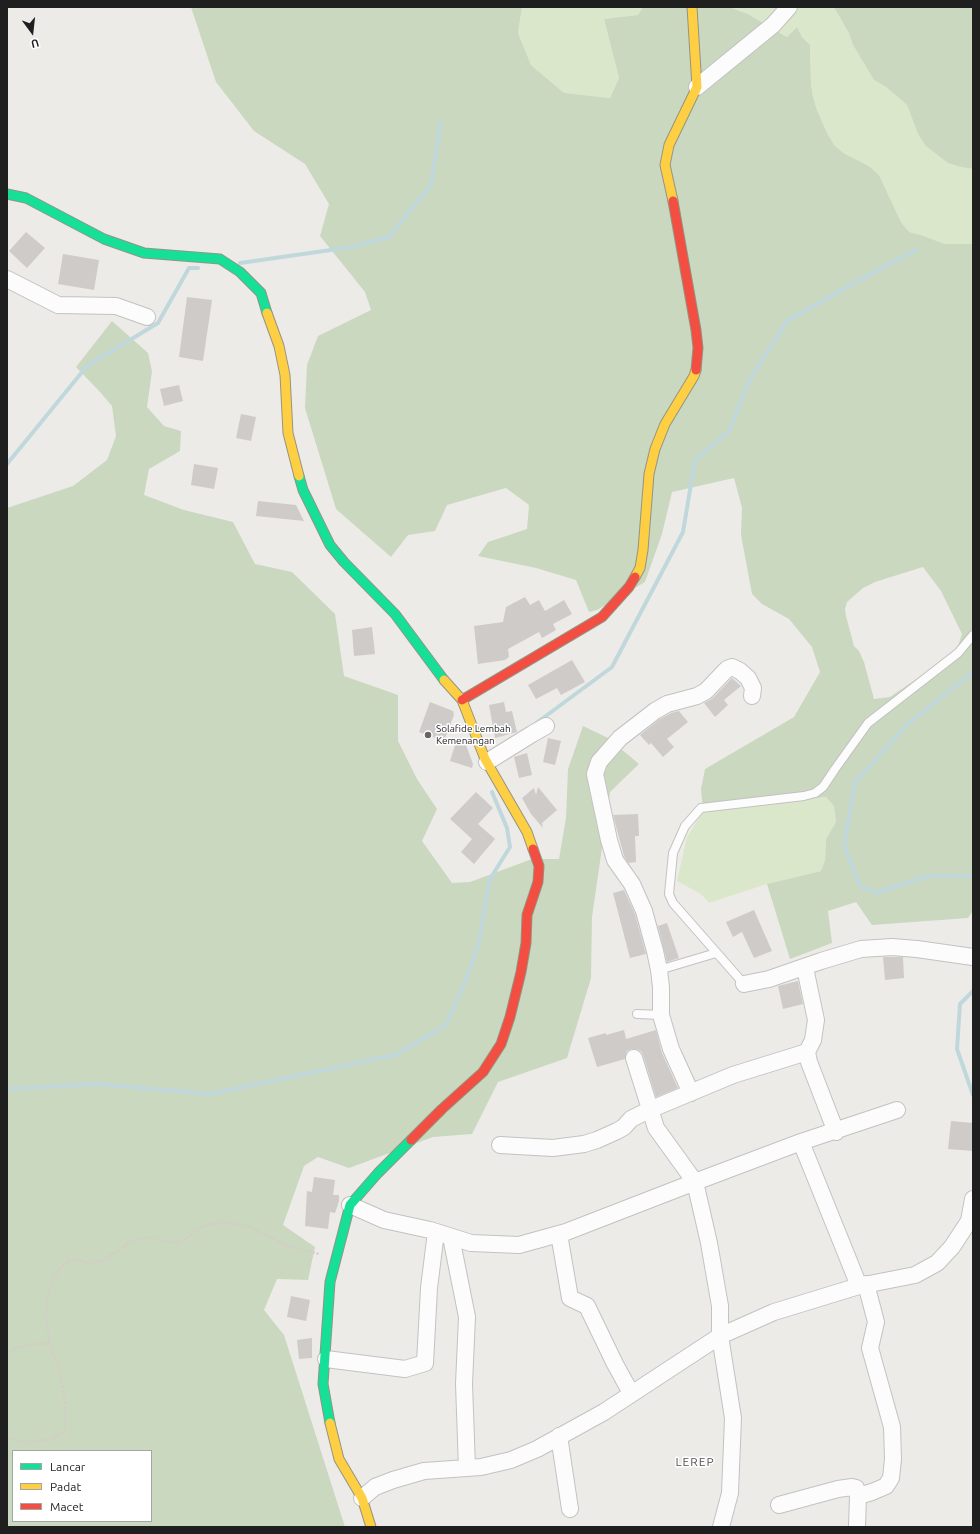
<!DOCTYPE html>
<style>
body{margin:0}
#map{position:relative;width:980px;height:1534px;overflow:hidden;background:#edebe8;font-family:Ubuntu,sans-serif}
canvas{display:block}
.frame{position:absolute;inset:0;border:8px solid #1f1f1f;pointer-events:none}
.legend{position:absolute;left:12px;top:1450px;width:140px;height:72px;box-sizing:border-box;background:#fff;border:1px solid #a5a5a5;margin:0;padding:5px 7px;list-style:none;font-size:12px;color:#1f1f1f}
.legend li{display:flex;align-items:center;gap:8px;height:20px}
.legend b{width:20px;border:1px solid #a5a5a5}
.north{position:absolute;left:12px;top:12px;width:40px;height:40px;-webkit-text-stroke:3px #fff;paint-order:stroke;rotate:165deg;font-size:11px;font-weight:700;line-height:16px;text-align:center;color:#1f1f1f}
.north::after{content:'';display:block;margin:auto;width:14px;height:18px;background:#1f1f1f;clip-path:polygon(50% 0,100% 100%,50% 72%,0 100%)}
</style>
<div id="map">
<canvas width="980" height="1534"></canvas>
<div class="frame"></div>
<ul class="legend">
<li><b style="height:5px;background:#16e098"></b>Lancar</li>
<li><b style="height:5px;background:#ffcf43"></b>Padat</li>
<li><b style="height:5px;background:#f24e42"></b>Macet</li>
</ul>
<div class="north">U</div>
</div>
<script>
const context = document.querySelector('canvas').getContext('2d');
context.lineJoin = 'round';
function fillPath(path, color) { context.fillStyle = color; context.fill(path, 'evenodd'); }
const shape = rows => new Path2D(rows.map(r => 'M' + r).join(''));
function stroke(path, color, width, dash) { context.strokeStyle = color; context.lineWidth = width; context.lineCap = dash ? 'butt' : 'round'; context.setLineDash(dash || []); context.stroke(path); }
function write(font, color, halo, rows, align = 'center') {
  context.font = font + ' Ubuntu,sans-serif'; context.lineWidth = 3; context.setLineDash([]); context.textBaseline = 'middle'; context.strokeStyle = halo; context.fillStyle = color; for (const [text, x, y, turn = 0] of rows) {
    context.save(); context.translate(x, y); context.rotate((+turn || 0) * Math.PI / 180); context.textAlign = isNaN(turn) ? turn : align; if (halo) context.strokeText(text, 0, 0); context.fillText(text, 0, 0); context.restore();
  }
}
fillPath(shape([
 [522,7,643,7,638,15,604,19,619,78,610,98,564,93,531,65,518,33],
 [729,7,834,7,836,9,849,33,853,45,874,80,886,87,907,105,918,134,961,167,973,169,973,244,945,244,921,235,909,232,901,222,879,175,869,166,845,154,835,146,828,135,817,110,813,97,811,84,810,45,802,37,797,27,788,37,748,14],
 [826,797,834,806,836,822,826,839,825,860,821,871,767,884,709,903,701,894,677,881,687,837,703,811]
]), '#dbe7ca');
fillPath(shape([
 [191,7,522,7,518,33,531,65,564,93,610,98,619,78,604,19,638,15,643,7,729,7,748,14,787,37,797,27,802,37,810,45,811,84,813,97,817,110,828,135,835,146,845,154,869,166,879,175,901,222,909,232,921,235,945,244,973,244,973,911,968,918,872,925,856,902,828,911,832,943,790,959,767,884,821,871,825,860,826,839,836,822,834,806,826,797,703,811,701,789,705,769,794,717,820,672,812,647,789,619,762,604,752,594,741,535,742,508,734,478,672,492,662,534,645,582,597,610,589,612,576,580,536,568,478,556,488,542,527,529,529,505,506,488,447,505,435,531,408,535,391,557,336,509,305,408,307,365,318,336,371,310,365,292,320,236,329,204,305,164,254,131,216,82],
 [923,567,941,591,962,634,956,652,890,697,874,699,864,662,859,651,854,646,846,616,845,609,847,602,863,588,875,582],
 [834,7,973,7,973,169,961,167,948,163,926,146,918,134,907,105,886,87,874,80,853,45,849,33],
 [112,321,148,353,152,371,147,407,164,426,181,431,180,451,149,469,144,495,184,510,233,522,255,564,292,572,335,614,344,676,398,695,398,741,417,779,437,809,422,841,452,883,470,882,532,859,559,859,566,818,568,769,583,726,608,738,639,764,610,792,592,917,591,978,567,1058,498,1082,472,1134,433,1137,349,1168,318,1157,304,1166,283,1225,315,1247,308,1280,277,1279,264,1310,284,1335,345,1527,7,1527,7,508,73,486,107,460,116,436,112,406,100,392,76,367],
 [13,1451,151,1451,151,1521,13,1521]
]), '#cad8c0');
stroke(shape([
 [240,263,352,247,389,237,431,185,441,122],
 [7,464,87,366,158,323,189,268,198,268],
 [973,672,908,724,855,782,844,845,860,886,876,893,928,876,973,876],
 [535,724,612,667,683,532,695,460,729,431,749,381,787,321,854,283,916,250],
 [973,991,960,1004,957,1049,973,1095],
 [7,1089,98,1084,210,1094,395,1055,446,1025,466,980,479,942,490,879,510,847,507,828,492,792]
]), '#c0d8dc', 4);
fillPath(shape([
 [26,232,45,248,27,268,9,251],
 [63,254,99,260,94,290,58,284],
 [187,297,212,300,203,361,179,357],
 [179,385,183,401,164,406,160,389],
 [241,414,256,417,251,441,236,438],
 [194,464,218,468,214,489,191,485],
 [258,501,296,505,304,521,256,516],
 [525,597,530,605,539,600,545,611,564,600,572,614,553,624,556,630,542,638,539,632,508,649,509,657,505,660,478,664,474,626,503,622,506,607],
 [372,627,375,654,354,656,352,630],
 [572,660,585,682,561,695,557,688,536,699,528,685],
 [732,678,741,686,724,700,728,705,715,717,704,703,713,698],
 [430,702,453,711,454,715,444,741,419,732],
 [504,702,506,712,512,711,517,732,495,738,489,705],
 [679,711,688,722,667,739,674,747,663,757,651,743,649,745,640,735,660,719,671,713],
 [548,738,561,741,555,765,543,762],
 [456,742,466,745,473,764,472,768,450,761],
 [527,753,532,775,519,778,514,757],
 [538,787,557,810,542,823,543,828,531,814,522,798,534,788,536,795],
 [476,792,493,808,478,824,495,839,474,864,461,852,472,839,450,819],
 [638,814,639,836,635,836,636,862,628,863,624,856,613,815],
 [624,890,635,914,646,954,630,958,613,893],
 [754,910,772,951,754,958,742,932,733,937,726,922],
 [667,923,679,958,667,962,658,926],
 [883,957,903,957,904,978,885,980],
 [798,981,803,1004,783,1009,778,986],
 [624,1030,626,1039,656,1030,662,1053,678,1088,656,1097,643,1055,641,1051,636,1049,632,1049,627,1051,625,1059,597,1067,588,1038,606,1033,606,1035],
 [951,1121,973,1123,973,1151,948,1149],
 [314,1177,335,1180,333,1195,339,1195,339,1201,335,1213,330,1212,328,1229,305,1226,307,1191,312,1192],
 [291,1296,310,1300,306,1321,287,1317],
 [312,1338,312,1358,299,1359,297,1340]
]), '#cecbc9');
const lane = shape([
 [659,970,716,953],
 [744,984,673,903,669,894,673,853,685,826,701,808,804,796,815,793,823,787,835,769,868,723,958,653,973,635],
 [637,1014,661,1015]
]);
const street = shape([
 [697,87,773,25,789,7],
 [7,279,58,305,116,306,147,317],
 [487,762,532,734,546,726],
 [805,968,816,1020,813,1040,807,1052,809,1062,836,1132],
 [744,984,769,979,821,961,861,949,892,947,917,949,973,957],
 [634,1058,656,1128,695,1182,709,1243,720,1306,720,1336,733,1418,730,1493,721,1527],
 [691,1093,671,1049,661,1015,661,987,659,970,655,951,644,911,632,884,615,860,609,840,595,774,599,762,620,738,655,711,667,704,697,696,706,691,727,669,732,667,740,671,748,678,753,688,752,696],
 [801,1142,859,1286],
 [500,1145,553,1148,584,1144,597,1140,617,1131,624,1127,631,1119,649,1110,733,1075,807,1052],
 [350,1205,384,1220,430,1230,471,1243,519,1245,566,1232,695,1182,801,1142,897,1110],
 [969,1221,973,1199],
 [559,1234,570,1298,587,1306,615,1364,631,1393],
 [451,1237,467,1317,464,1384,467,1468],
 [326,1359,405,1369,425,1363,429,1288,436,1232],
 [559,1436,570,1509],
 [858,1496,872,1492,886,1486,891,1478,893,1459,892,1427,870,1348,876,1322,866,1284],
 [362,1498,375,1487,393,1480,424,1471,481,1467,511,1460,537,1449,604,1412,720,1336,774,1312,859,1286,915,1275,937,1263,952,1247,969,1221,973,1221],
 [779,1505,838,1489,852,1487,856,1488,858,1496,857,1527]
]);
const fast = shape([
 [7,194,26,198,104,239,144,253,220,259,240,272,261,293,267,313],
 [299,476,303,490,330,545,344,562,395,614,444,680],
 [330,1423,323,1384,330,1282,350,1205,378,1173,411,1140]
]);
const slow = shape([
 [673,201,665,165,669,145,697,87,692,7],
 [267,313,279,346,285,375,288,433,299,476],
 [635,577,640,568,643,550,649,474,655,449,665,424,694,376,696,370],
 [444,680,462,700,485,759,527,832,533,849],
 [330,1423,339,1459,362,1498,371,1527]
]);
const jam = shape([
 [673,201,696,330,698,348,696,370],
 [462,700,602,617,629,587,635,577],
 [411,1140,442,1109,483,1072,501,1044,510,1017,521,972,526,943,527,915,538,882,539,866,533,849]
]);
stroke(lane, '#c3c2c0', 10);
stroke(street, '#c3c2c0', 18);
stroke(fast, '#949482', 11);
stroke(slow, '#949482', 11);
stroke(jam, '#949482', 11);
stroke(shape([
 [7,1353,14,1349,28,1345,50,1343],
 [7,1438,27,1442,54,1439,65,1431,65,1407,63,1388,59,1369,50,1343,46,1314,48,1294,53,1281,59,1270,68,1261,75,1259,88,1263,102,1261,130,1242,151,1237,171,1243,177,1242,184,1240,201,1227,221,1222,248,1226,288,1246,319,1254]
]), '#d6cac8', 2.5, [2, 2]);
stroke(lane, '#fcfcfc', 8);
stroke(street, '#fcfcfc', 16);
stroke(fast, '#16e098', 9);
stroke(slow, '#ffcf43', 9);
stroke(jam, '#f24e42', 9);
for (const [x, y, r, color] of [
 [428,735,4,"#676665"]
]) { const dot = new Path2D(); dot.arc(x, y, r, 0, 2 * Math.PI); context.fillStyle = color; context.fill(dot); stroke(dot, '#fff', 1.5); }
write('10px', '#1f1f1f', '#fff', [
 ["Solafide Lembah",436,729],
 ["Kemenangan",436,741]
], 'left');
context.letterSpacing = '1px';
write('12px', '#525252', '#fff', [
 ["LEREP",695,1462]
]);
context.letterSpacing = '0px';
</script>
